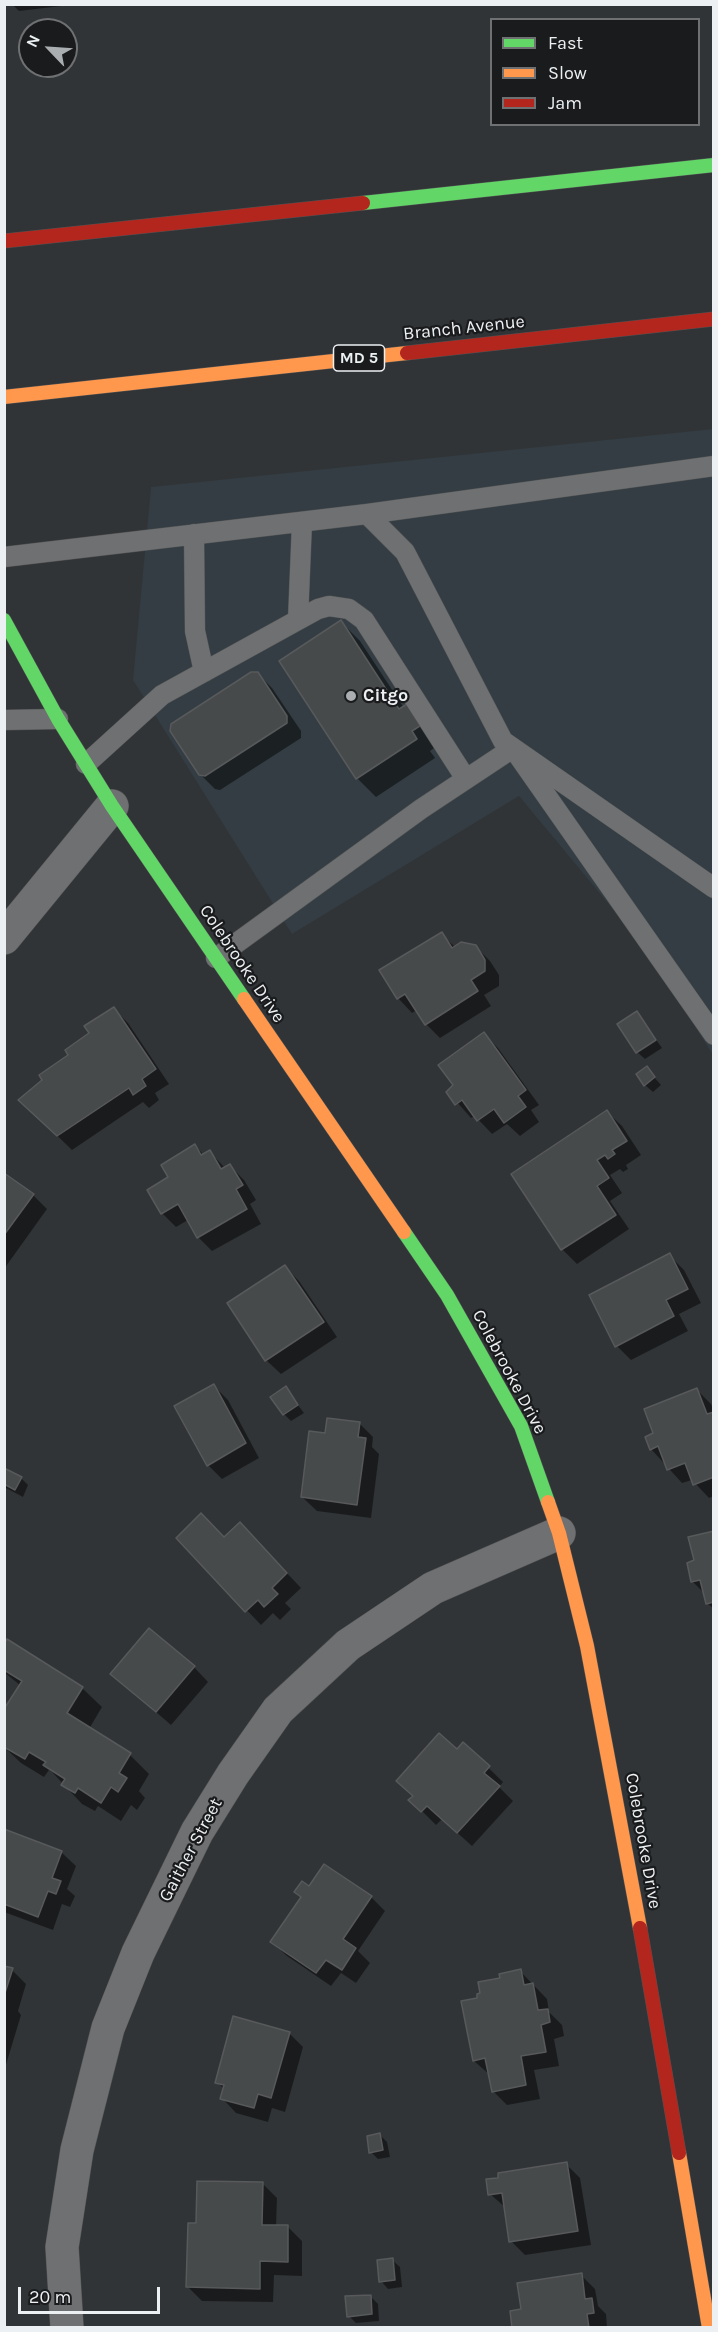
<!DOCTYPE html>
<style>
body{margin:0}
#map{position:relative;width:718px;height:2332px;overflow:hidden;background:#313436;font-family:Karla,sans-serif}
canvas{display:block}
.frame{position:absolute;inset:0;border:6px solid #edf0f2;pointer-events:none}
.legend{position:absolute;left:490px;top:18px;width:210px;height:108px;box-sizing:border-box;background:#191b1d;border:2px solid #6e7072;margin:0;padding:8px 10px;list-style:none;font-size:18px;color:#edf0f2}
.legend li{display:flex;align-items:center;gap:12px;height:30px}
.legend b{width:30px;border:2px solid #6e7072}
.north{position:absolute;left:18px;top:18px;width:60px;height:60px;box-sizing:border-box;background:#191b1d;border:2px solid #6e7072;border-radius:50%;rotate:295deg;font-size:16px;font-weight:700;line-height:24px;text-align:center;color:#edf0f2}
.north::after{content:'';display:block;margin:auto;width:21px;height:27px;background:#abaeb0;clip-path:polygon(50% 0,100% 100%,50% 72%,0 100%)}
.scale{position:absolute;left:18px;top:2287px;width:142px;height:27px;box-sizing:border-box;border:3px solid #edf0f2;border-top:0;padding-left:8px;font-size:18px;line-height:21px;white-space:nowrap;color:#edf0f2;-webkit-text-stroke:4px #191b1d;paint-order:stroke}
</style>
<div id="map">
<canvas width="718" height="2332"></canvas>
<div class="frame"></div>
<ul class="legend">
<li><b style="height:8px;background:#63d668"></b>Fast</li>
<li><b style="height:8px;background:#ff974d"></b>Slow</li>
<li><b style="height:8px;background:#b3261e"></b>Jam</li>
</ul>
<div class="north">N</div>
<div class="scale">20 m</div>
</div>
<script>
const context = document.querySelector('canvas').getContext('2d');
context.lineJoin = 'round';
function fillPath(path, color) { context.fillStyle = color; context.fill(path, 'evenodd'); }
const shape = rows => new Path2D(rows.map(r => 'M' + r).join(''));
function stroke(path, color, width, dash) { context.strokeStyle = color; context.lineWidth = width; context.lineCap = dash ? 'butt' : 'round'; context.setLineDash(dash || []); context.stroke(path); }
function write(font, color, halo, rows, align = 'center') {
  context.font = font + ' Karla,sans-serif'; context.lineWidth = 4.5; context.setLineDash([]); context.textBaseline = 'middle'; context.strokeStyle = halo; context.fillStyle = color; for (const [text, x, y, turn = 0] of rows) {
    context.save(); context.translate(x, y); context.rotate((+turn || 0) * Math.PI / 180); context.textAlign = isNaN(turn) ? turn : align; if (halo) context.strokeText(text, 0, 0); context.fillText(text, 0, 0); context.restore();
  }
}
fillPath(shape([
 [713,429,713,1055,646,949,519,796,292,934,133,680,151,487]
]), '#333d43');
fillPath(shape([
 [12,4,78,4,19,11],
 [341,622,360,641,404,708,444,741,430,751,435,758,376,797,357,778],
 [258,674,272,688,301,731,301,738,220,790,215,789,200,774],
 [441,934,455,947,475,946,490,961,499,975,499,986,484,995,491,1006,440,1038,426,1024,417,1010,412,1013,398,998,381,971],
 [114,1009,128,1023,169,1084,155,1093,159,1100,149,1108,143,1102,72,1150,35,1114,70,1056],
 [637,1013,662,1048,645,1059,637,1052],
 [484,1034,498,1048,539,1105,531,1110,539,1122,520,1136,507,1124,492,1134,475,1116,471,1118,448,1092,455,1086],
 [646,1068,661,1085,653,1092,645,1085],
 [607,1112,622,1126,641,1155,626,1165,628,1169,623,1172,620,1169,610,1175,622,1193,610,1201,629,1229,577,1264,562,1249,513,1174],
 [195,1146,204,1155,210,1152,225,1168,230,1166,244,1180,256,1200,250,1204,261,1224,212,1251,198,1237,188,1220,176,1227,162,1213],
 [4,1175,33,1195,47,1209,4,1269],
 [669,1255,684,1270,701,1303,679,1314,688,1331,631,1360,617,1346],
 [285,1267,299,1281,337,1337,281,1374,266,1360],
 [214,1386,228,1400,259,1458,222,1479,208,1465],
 [285,1388,304,1413,291,1421,284,1414],
 [697,1390,711,1404,714,1411,714,1496,709,1498,692,1480,682,1483,651,1449,655,1434],
 [359,1423,373,1437,372,1447,379,1454,371,1518,317,1511,302,1497,327,1435],
 [4,1469,21,1478,28,1485,23,1497,4,1487],
 [714,1533,714,1609,707,1603,705,1594,692,1581,696,1561],
 [178,1538,254,1538,301,1588,285,1603,291,1609,280,1620,273,1613,261,1625],
 [4,1647,82,1688,102,1707,89,1729,130,1755,149,1774,139,1791,145,1798,137,1810,131,1805,121,1821,98,1806,95,1811,82,1804,52,1772,49,1770,44,1777,21,1763,4,1747,21,1686,4,1672],
 [194,1667,208,1682,171,1725,112,1674],
 [464,1744,503,1782,499,1787,513,1801,472,1846,442,1819,436,1825,411,1800],
 [4,1831,61,1852,76,1866,67,1889,75,1896,70,1907,62,1904,53,1930,4,1912],
 [309,1888,371,1897,385,1911,358,1951,370,1963,356,1983,341,1973,331,1986,287,1956,272,1942,302,1898,296,1892],
 [4,1967,12,1970,26,1984,18,2011,21,2015,5,2068],
 [520,1971,547,1999,549,2012,562,2025,564,2036,554,2039,559,2066,534,2070,540,2099,507,2105,493,2091,490,2075,474,2061,479,2000,502,1979],
 [289,2033,303,2047,285,2112,272,2108,268,2122,236,2113,222,2098,224,2089,217,2082],
 [380,2135,387,2142,390,2157,378,2159,371,2152],
 [566,2164,580,2178,591,2245,525,2255,511,2241,506,2208,490,2194],
 [262,2183,277,2198,276,2227,288,2227,302,2241,302,2276,274,2275,273,2302,202,2301,188,2287,198,2224],
 [392,2260,400,2267,402,2287,388,2289,381,2281],
 [581,2275,595,2289,598,2306,606,2314,607,2327,514,2328,523,2310],
 [370,2296,378,2304,379,2321,356,2323,349,2316]
]), '#0007');
const building = shape([
 [341,620,399,709,412,701,426,722,412,731,417,739,356,779,279,661,341,620],
 [251,672,258,672,287,716,287,723,205,776,199,775,170,731,171,724,251,672],
 [442,932,452,948,461,942,476,945,485,960,485,971,471,980,478,991,425,1025,405,994,397,999,379,970,442,932],
 [114,1007,156,1069,142,1079,146,1086,133,1095,129,1088,57,1136,18,1100,42,1080,39,1075,68,1055,65,1050,89,1033,84,1026,114,1007],
 [637,1011,656,1040,636,1053,617,1024,637,1011],
 [484,1032,526,1090,518,1096,526,1107,504,1123,494,1109,477,1121,462,1100,455,1105,446,1092,453,1085,438,1065,484,1032],
 [647,1066,655,1077,644,1086,636,1074,647,1066],
 [607,1110,627,1141,612,1150,615,1154,608,1159,605,1155,597,1160,609,1178,597,1186,616,1215,561,1250,511,1174,607,1110],
 [195,1144,201,1155,210,1150,221,1169,230,1164,243,1185,236,1189,247,1209,197,1238,178,1204,161,1214,147,1190,168,1177,161,1165,195,1144],
 [4,1173,34,1194,4,1235,4,1173],
 [670,1253,688,1289,666,1300,674,1316,615,1347,589,1295,670,1253],
 [285,1265,324,1322,265,1361,227,1303,285,1265],
 [214,1384,246,1443,207,1466,174,1406,214,1384],
 [286,1386,298,1405,283,1415,270,1397,286,1386],
 [697,1388,707,1414,714,1412,714,1477,693,1485,685,1463,667,1470,658,1446,650,1450,645,1437,653,1433,644,1409,697,1388],
 [327,1418,360,1422,358,1437,366,1438,357,1505,301,1497,309,1431,325,1433,327,1418],
 [4,1468,22,1477,15,1490,4,1484,4,1468],
 [201,1513,224,1537,240,1522,287,1573,272,1588,278,1594,264,1607,258,1600,245,1612,176,1538,201,1513],
 [714,1531,714,1602,706,1604,700,1580,691,1582,687,1563,694,1560,688,1537,714,1531],
 [149,1628,195,1666,156,1712,110,1674,149,1628],
 [7,1639,83,1687,67,1713,131,1753,119,1773,127,1778,118,1792,111,1787,101,1803,78,1788,75,1793,61,1785,65,1779,43,1765,46,1762,29,1752,25,1759,4,1747,4,1709,22,1681,4,1670,4,1644,7,1639],
 [439,1733,457,1749,463,1742,490,1766,484,1773,500,1786,457,1833,427,1806,421,1812,408,1800,413,1796,396,1781,439,1733],
 [4,1829,62,1851,52,1878,61,1881,56,1894,48,1891,38,1917,4,1904,4,1829],
 [324,1864,372,1896,343,1939,356,1948,342,1970,326,1960,316,1973,270,1942,301,1897,294,1892,302,1881,309,1886,324,1864],
 [4,1966,13,1968,4,1996,4,1966],
 [521,1969,524,1985,533,1983,538,2010,548,2009,550,2022,541,2025,546,2052,521,2056,526,2085,492,2092,485,2058,473,2061,461,2001,477,1998,477,1994,480,1993,478,1982,500,1978,499,1974,521,1969],
 [233,2016,290,2032,271,2098,258,2094,254,2108,220,2099,224,2085,215,2083,233,2016],
 [380,2133,383,2150,369,2153,367,2136,380,2133],
 [567,2162,578,2231,509,2242,502,2193,488,2195,486,2179,498,2178,498,2173,567,2162],
 [197,2181,263,2182,262,2225,288,2225,288,2262,260,2261,260,2289,186,2287,188,2223,196,2223,197,2181],
 [393,2258,395,2280,379,2282,377,2260,393,2258],
 [582,2273,585,2299,592,2298,594,2313,587,2314,589,2328,512,2328,510,2311,521,2309,517,2283,582,2273],
 [371,2295,372,2314,347,2317,345,2296,371,2295]
]);
fillPath(building, '#474a4b');
stroke(building, '#57595b', 1.5);
const lane = shape([
 [367,514,405,552,503,741,714,888],
 [194,534,195,631,204,672],
 [4,557,367,514,714,466],
 [298,620,302,522],
 [4,720,58,719],
 [86,764,162,695,298,620,318,609,329,606,349,609,364,620,466,779],
 [216,958,421,809,513,748,714,1035]
]);
const street = shape([
 [4,938,112,806],
 [67,2328,62,2247,77,2150,108,2028,138,1953,197,1832,233,1774,278,1710,348,1645,433,1588,559,1533]
]);
const fast = shape([
 [363,203,714,165],
 [4,620,58,719,112,806,244,999],
 [404,1232,447,1295,521,1426,548,1502]
]);
const slow = shape([
 [4,397,407,353],
 [244,999,404,1232],
 [548,1502,559,1533,587,1646,640,1928],
 [679,2153,709,2328]
]);
const jam = shape([
 [4,241,363,203],
 [407,353,714,319],
 [640,1928,679,2153]
]);
stroke(lane, '#505253', 21);
stroke(street, '#505253', 34);
stroke(fast, '#505253', 15);
stroke(slow, '#505253', 15);
stroke(jam, '#505253', 15);
stroke(lane, '#6f7072', 20);
stroke(street, '#6f7072', 33);
stroke(fast, '#63d668', 14);
stroke(slow, '#ff974d', 14);
stroke(jam, '#b3261e', 14);
for (const [x, y, r, color] of [
 [351,696,6,"#abaeb0"]
]) { const dot = new Path2D(); dot.arc(x, y, r, 0, 2 * Math.PI); context.fillStyle = color; context.fill(dot); stroke(dot, '#191b1d', 2); }
for (const [x, y, w] of [
 [359,358,51]
]) { const box = new Path2D(); box.roundRect(x - w / 2, y - 13, w, 26, 4.5); context.fillStyle = '#191b1d'; context.fill(box); stroke(box, '#edf0f2', 1.5); }
write('bold 16px', '#edf0f2', null, [
 ["MD 5",359,358]
]);
write('18px', '#edf0f2', '#191b1d', [
 ["Branch Avenue",464,328,-6],
 ["Colebrooke Drive",242,964,56],
 ["Colebrooke Drive",509,1372,62],
 ["Colebrooke Drive",643,1841,80],
 ["Gaither Street",191,1850,-62]
]);
write('bold 18px', '#edf0f2', '#191b1d', [
 ["Citgo",363,696]
], 'left');
</script>
